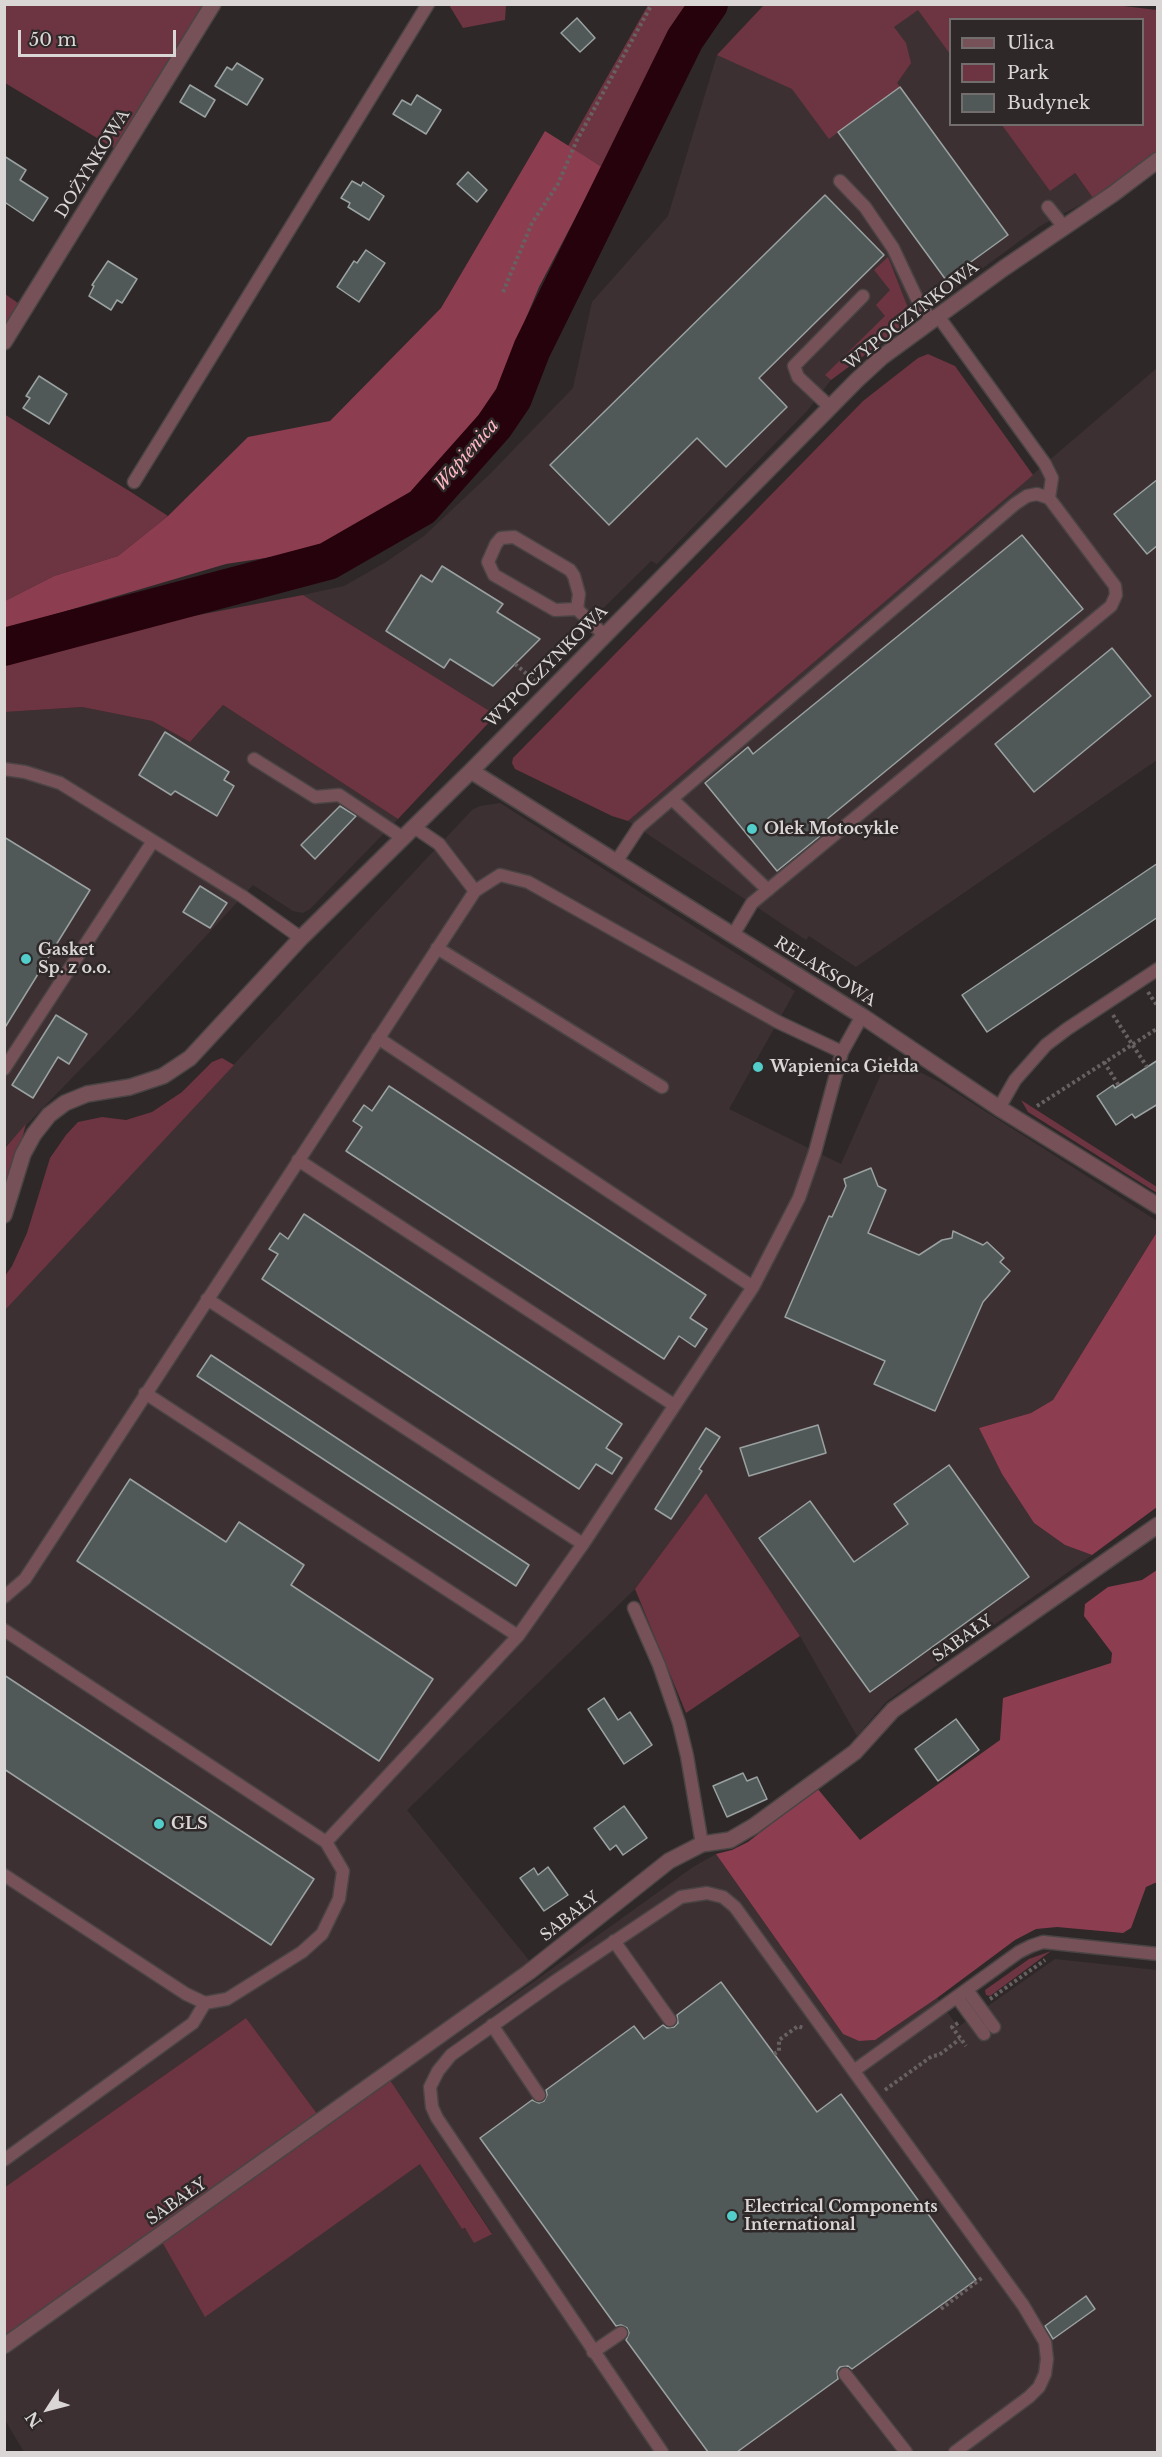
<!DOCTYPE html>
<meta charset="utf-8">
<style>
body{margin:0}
#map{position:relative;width:1162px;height:2457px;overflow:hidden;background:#2e2829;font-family:"Libre Baskerville",serif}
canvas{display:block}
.frame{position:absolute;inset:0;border:6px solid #dad6d6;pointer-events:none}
.legend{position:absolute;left:949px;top:18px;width:195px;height:108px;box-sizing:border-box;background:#2e2829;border:2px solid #736e6e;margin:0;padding:8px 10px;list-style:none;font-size:18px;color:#dad6d6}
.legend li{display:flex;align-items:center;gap:12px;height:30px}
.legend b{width:30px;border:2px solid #736e6e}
.north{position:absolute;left:18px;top:2379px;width:60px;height:60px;-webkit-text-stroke:4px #2e2829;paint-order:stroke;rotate:234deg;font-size:16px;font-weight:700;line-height:24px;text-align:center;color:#dad6d6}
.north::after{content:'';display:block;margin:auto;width:21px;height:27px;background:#dad6d6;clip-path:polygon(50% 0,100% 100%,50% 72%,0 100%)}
.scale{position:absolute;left:18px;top:30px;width:158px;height:27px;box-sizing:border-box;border:3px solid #dad6d6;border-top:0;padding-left:8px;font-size:18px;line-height:21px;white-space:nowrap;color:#dad6d6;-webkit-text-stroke:4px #2e2829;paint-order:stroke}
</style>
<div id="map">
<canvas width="1162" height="2457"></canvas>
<div class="frame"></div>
<ul class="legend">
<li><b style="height:8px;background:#765258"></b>Ulica</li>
<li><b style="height:16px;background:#6d3441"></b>Park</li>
<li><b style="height:16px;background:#515958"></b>Budynek</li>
</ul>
<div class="north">N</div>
<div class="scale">50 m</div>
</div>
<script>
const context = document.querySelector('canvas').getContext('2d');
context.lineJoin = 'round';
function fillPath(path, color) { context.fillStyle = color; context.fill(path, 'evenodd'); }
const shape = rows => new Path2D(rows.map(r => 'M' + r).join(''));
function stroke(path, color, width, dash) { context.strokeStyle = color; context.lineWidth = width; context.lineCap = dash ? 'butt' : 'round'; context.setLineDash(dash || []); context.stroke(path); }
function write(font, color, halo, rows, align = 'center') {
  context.font = font + ' "Libre Baskerville",serif'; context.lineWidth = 5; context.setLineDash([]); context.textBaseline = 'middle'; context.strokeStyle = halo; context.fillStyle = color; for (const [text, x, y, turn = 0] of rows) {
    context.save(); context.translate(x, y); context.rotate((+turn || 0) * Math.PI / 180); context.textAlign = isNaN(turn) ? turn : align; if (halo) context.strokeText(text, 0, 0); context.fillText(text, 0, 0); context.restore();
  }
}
fillPath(shape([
 [764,5,951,5,950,124,1039,125,1093,198,1040,226,831,380,807,411,657,564,651,561,496,715,303,595,344,586,386,562,424,536,491,473,573,388,592,302,668,216,717,55],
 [1157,368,1157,760,856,967,809,936,806,940,628,821],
 [223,705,398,819,310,909,303,913,293,911,253,885,134,1014,5,1147,5,712,82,707,152,721,190,742],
 [500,803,795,991,729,1109,841,1164,889,1056,941,1083,1157,1221,1157,1232,1053,1400,1031,1413,979,1428,1002,1474,1034,1523,1065,1545,1092,1555,887,1701,857,1736,800,1636,706,1493,635,1589,407,1810,532,1964,318,2115,246,2018,5,2188,4,1310,472,810,480,806],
 [716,1854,843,2034,859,2041,875,2040,937,1998,958,2027,1055,1959,1157,1970,1157,2452,24,2452,5,2420,4,2357,162,2242,205,2316,420,2163,462,2229,492,2233,390,2080,532,1983,693,1867]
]), '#3d3033');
fillPath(shape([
 [1107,4,1157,10,1157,151,1093,198,1075,173,1050,191,1002,125,1142,124,1142,20,950,20,950,54,918,10,894,27,906,43,911,63,897,83,900,87,829,139,792,89,717,55,764,5],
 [5,5,206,5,117,150,5,83],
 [449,5,506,5,505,20,463,28],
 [648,5,689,5,670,28,602,167,568,146],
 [888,257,908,308,905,310,904,326,831,380,825,375,885,316,876,305,890,290,874,270],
 [5,294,21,305,5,332],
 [928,354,955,366,1033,475,628,821,612,816,515,769,512,763,513,758,863,401,918,358],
 [4,414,131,492,168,516,118,556,54,576,5,601],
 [303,595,496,715,398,819,223,705,190,742,152,721,82,707,5,712,5,659,73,639],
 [222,1058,234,1065,5,1310,5,1276,12,1266,27,1233,50,1158,66,1135,78,1122,102,1117,126,1120,152,1112,182,1092,212,1062],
 [1021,1100,1157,1187,1157,1193,1028,1112],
 [26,1124,22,1139,5,1188,5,1148],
 [706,1493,800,1636,686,1713,635,1589],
 [1051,1951,990,1996,986,1995,985,1990,1029,1959],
 [246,2018,318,2115,5,2338,4,2188],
 [390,2080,492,2234,474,2243,465,2228,462,2229,420,2164,205,2317,162,2242]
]), '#6d3441');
fillPath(shape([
 [545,131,602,167,539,287,516,342,496,410,419,499,324,549,226,564,5,629,5,601,54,576,118,556,168,516,248,437,330,421,441,308],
 [1157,1232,1157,1507,1092,1555,1065,1545,1034,1523,1002,1474,979,1428,1031,1413,1053,1400],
 [1157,1570,1157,1882,1146,1887,1131,1928,1123,1933,1057,1927,1036,1929,1015,1940,937,1998,875,2040,859,2041,843,2034,716,1854,732,1850,748,1842,817,1788,860,1840,1000,1740,1003,1698,1111,1663,1112,1653,1084,1616,1085,1604,1108,1587,1142,1580]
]), '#8c3e50');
stroke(shape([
 [4,647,328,561,422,507,494,426,513,398,532,349,685,39,709,4]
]), '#26020c', 38);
const building = shape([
 [577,18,595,38,580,52,561,33,577,18],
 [237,63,263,79,247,105,215,86,227,67,232,70,237,63],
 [190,85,215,100,205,117,180,102,190,85],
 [900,87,1008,235,946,280,838,132,900,87],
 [417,95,441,110,426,134,393,114,402,100,411,105,417,95],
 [4,156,26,170,20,180,48,198,33,221,6,203,4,206,4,156],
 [468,172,487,190,477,202,457,184,468,172],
 [352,181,361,186,363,182,384,196,369,220,348,207,350,203,341,198,352,181],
 [825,195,884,255,759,378,787,407,726,467,697,438,609,525,550,465,825,195],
 [366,250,385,263,359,302,337,287,354,261,357,263,366,250],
 [108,261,137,279,122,303,117,300,111,310,89,296,94,286,92,285,108,261],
 [39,376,67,394,49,424,23,408,30,398,26,396,39,376],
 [1158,479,1158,545,1147,554,1114,514,1158,479],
 [1022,535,1083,609,815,829,820,836,777,871,705,783,748,747,753,754,1022,535],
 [442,566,503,604,497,612,540,639,493,686,450,659,444,668,386,631,421,575,432,582,442,566],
 [1112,648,1151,696,1034,792,995,744,1112,648],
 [165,732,229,772,224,780,234,786,217,816,175,791,171,795,139,775,165,732],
 [340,806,356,816,315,859,301,845,340,806],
 [4,837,90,890,4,1029,4,837],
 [1158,863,1158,917,987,1032,962,995,1158,863],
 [200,886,227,903,210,928,183,912,200,886],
 [56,1015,87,1034,69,1064,58,1057,33,1098,12,1085,56,1015],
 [1158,1060,1158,1104,1135,1118,1132,1114,1116,1125,1097,1096,1113,1085,1115,1088,1158,1060],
 [389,1086,706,1295,690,1318,707,1329,695,1347,679,1336,664,1359,346,1151,362,1127,353,1121,364,1105,372,1111,389,1086],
 [871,1168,878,1186,886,1190,868,1233,919,1255,942,1240,952,1238,953,1231,983,1245,987,1242,1004,1258,1000,1262,1010,1271,983,1302,935,1411,874,1384,885,1361,785,1317,829,1216,832,1217,846,1186,844,1179,871,1168],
 [304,1214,622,1424,606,1448,622,1458,612,1474,596,1464,579,1489,262,1279,278,1254,269,1249,280,1233,288,1239,304,1214],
 [211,1355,529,1565,516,1586,197,1376,211,1355],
 [818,1425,826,1453,749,1476,740,1448,818,1425],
 [706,1428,720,1437,699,1469,702,1471,671,1519,655,1509,706,1428],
 [949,1465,1029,1577,870,1692,759,1538,810,1501,854,1562,908,1524,894,1504,949,1465],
 [130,1479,226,1542,239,1522,304,1565,291,1585,433,1679,379,1761,77,1561,130,1479],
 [4,1675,314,1879,271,1945,4,1769,4,1675],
 [604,1698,618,1720,630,1712,652,1745,624,1764,588,1709,604,1698],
 [956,1719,979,1750,938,1781,915,1749,956,1719],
 [743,1773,747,1781,757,1777,767,1799,727,1817,713,1786,743,1773],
 [624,1806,647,1838,623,1855,616,1845,610,1850,594,1828,624,1806],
 [548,1867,568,1895,544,1911,520,1878,534,1868,538,1875,548,1867],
 [721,1982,817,2112,841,2094,976,2280,852,2369,848,2366,840,2367,837,2371,838,2379,737,2452,708,2452,626,2340,629,2333,627,2328,621,2325,616,2326,480,2138,532,2100,539,2103,544,2101,547,2095,546,2090,634,2026,644,2039,663,2025,667,2028,674,2027,678,2023,677,2015,721,1982],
 [1086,2296,1095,2309,1053,2339,1045,2326,1086,2296]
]);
fillPath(building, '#515958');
stroke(building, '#9aa2a1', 1.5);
const service = shape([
 [840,181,865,207,893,248,918,301,932,321],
 [1048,207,1064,227],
 [938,316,1045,464,1052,478,1049,498],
 [830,407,798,377,794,366,863,296],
 [134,482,428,4],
 [577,609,579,594,574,576,570,570,514,537,501,538,496,544,488,562,494,575,555,610,577,609,604,635],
 [254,759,315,797,339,795,403,838],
 [4,769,25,772,60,783,242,896,301,938],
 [672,799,768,890],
 [414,827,439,844,475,891],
 [616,862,639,827,1015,504,1027,496,1037,494,1049,498,1115,586,1116,595,1111,606,752,903,733,935],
 [437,948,662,1087],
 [378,1038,753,1287],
 [4,1069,153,841],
 [999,1108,1015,1080,1046,1045,1067,1029,1158,969],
 [298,1160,674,1405],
 [207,1299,583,1544],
 [145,1393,518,1636],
 [4,1597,25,1579,475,891,500,875,528,882,778,1022,842,1052],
 [634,1608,659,1665,679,1723,687,1756,702,1844],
 [4,1630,326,1842,343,1871,339,1899,322,1934,302,1952,227,1999,205,2003,186,1994,4,1875],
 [326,1842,518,1636,583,1544,753,1287,799,1198,815,1152,842,1052,862,1016],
 [614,1941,670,2020],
 [967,1990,994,2027],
 [957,1997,984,2034],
 [492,2025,539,2095],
 [855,2070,1019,1952,1031,1946,1043,1942,1158,1954],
 [4,2160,193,2023,205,2003],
 [593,2352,621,2333],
 [845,2374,906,2452],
 [662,2452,437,2118,432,2107,430,2087,438,2071,451,2055,557,1980,681,1897,707,1893,723,1897,735,1907,1023,2305,1045,2342,1047,2359,1045,2374,1039,2387,1029,2397,955,2452]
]);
const minor = shape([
 [4,342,213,4],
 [471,771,862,1016,999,1108,1158,1206],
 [4,1215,23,1154,34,1134,49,1115,65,1103,87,1094,130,1087,163,1076,190,1058,301,938,471,771,857,380,882,357,1004,268,1113,194,1158,160],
 [4,2346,529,1972,669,1861,702,1844,730,1840,754,1826,855,1752,893,1710,1158,1525]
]);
stroke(service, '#4a4445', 15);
stroke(minor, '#4a4445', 18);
stroke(shape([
 [503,292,532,223,558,184,577,140,652,4],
 [515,664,535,681],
 [1148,992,1158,1007],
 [1113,1015,1147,1067],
 [1104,1062,1119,1086],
 [1037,1106,1158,1028],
 [990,1999,1045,1960],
 [958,2023,952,2027,966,2046],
 [774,2054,779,2051,779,2040,798,2026,803,2028],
 [885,2090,932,2056,939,2055,960,2039],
 [941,2309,983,2277]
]), '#676162', 4, [3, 3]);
stroke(service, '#765258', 12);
stroke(minor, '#765258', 15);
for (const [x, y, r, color] of [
 [752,829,6,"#53cdca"],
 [26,959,6,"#53cdca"],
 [758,1067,6,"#53cdca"],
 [159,1824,6,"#53cdca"],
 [732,2216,6,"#53cdca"]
]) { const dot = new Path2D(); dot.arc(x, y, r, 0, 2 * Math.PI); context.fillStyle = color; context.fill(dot); stroke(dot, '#2e2829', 2); }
write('16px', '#dad6d6', '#2e2829', [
 ["DOŻYNKOWA",93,164,-58],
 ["WYPOCZYNKOWA",912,316,-38],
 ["WYPOCZYNKOWA",547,667,-45],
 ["RELAKSOWA",825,972,32],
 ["SABAŁY",963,1639,-35],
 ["SABAŁY",570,1917,-38],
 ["SABAŁY",177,2202,-35]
]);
write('bold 16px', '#dad6d6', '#2e2829', [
 ["Olek Motocykle",764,829],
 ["Gasket",38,950],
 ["Sp. z o.o.",38,968],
 ["Wapienica Giełda",770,1067],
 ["GLS",171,1824],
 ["Electrical Components",744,2207],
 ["International",744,2225]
], 'left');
write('italic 18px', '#ffb8c4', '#2e2829', [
 ["Wapienica",467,455,-49]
]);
</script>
